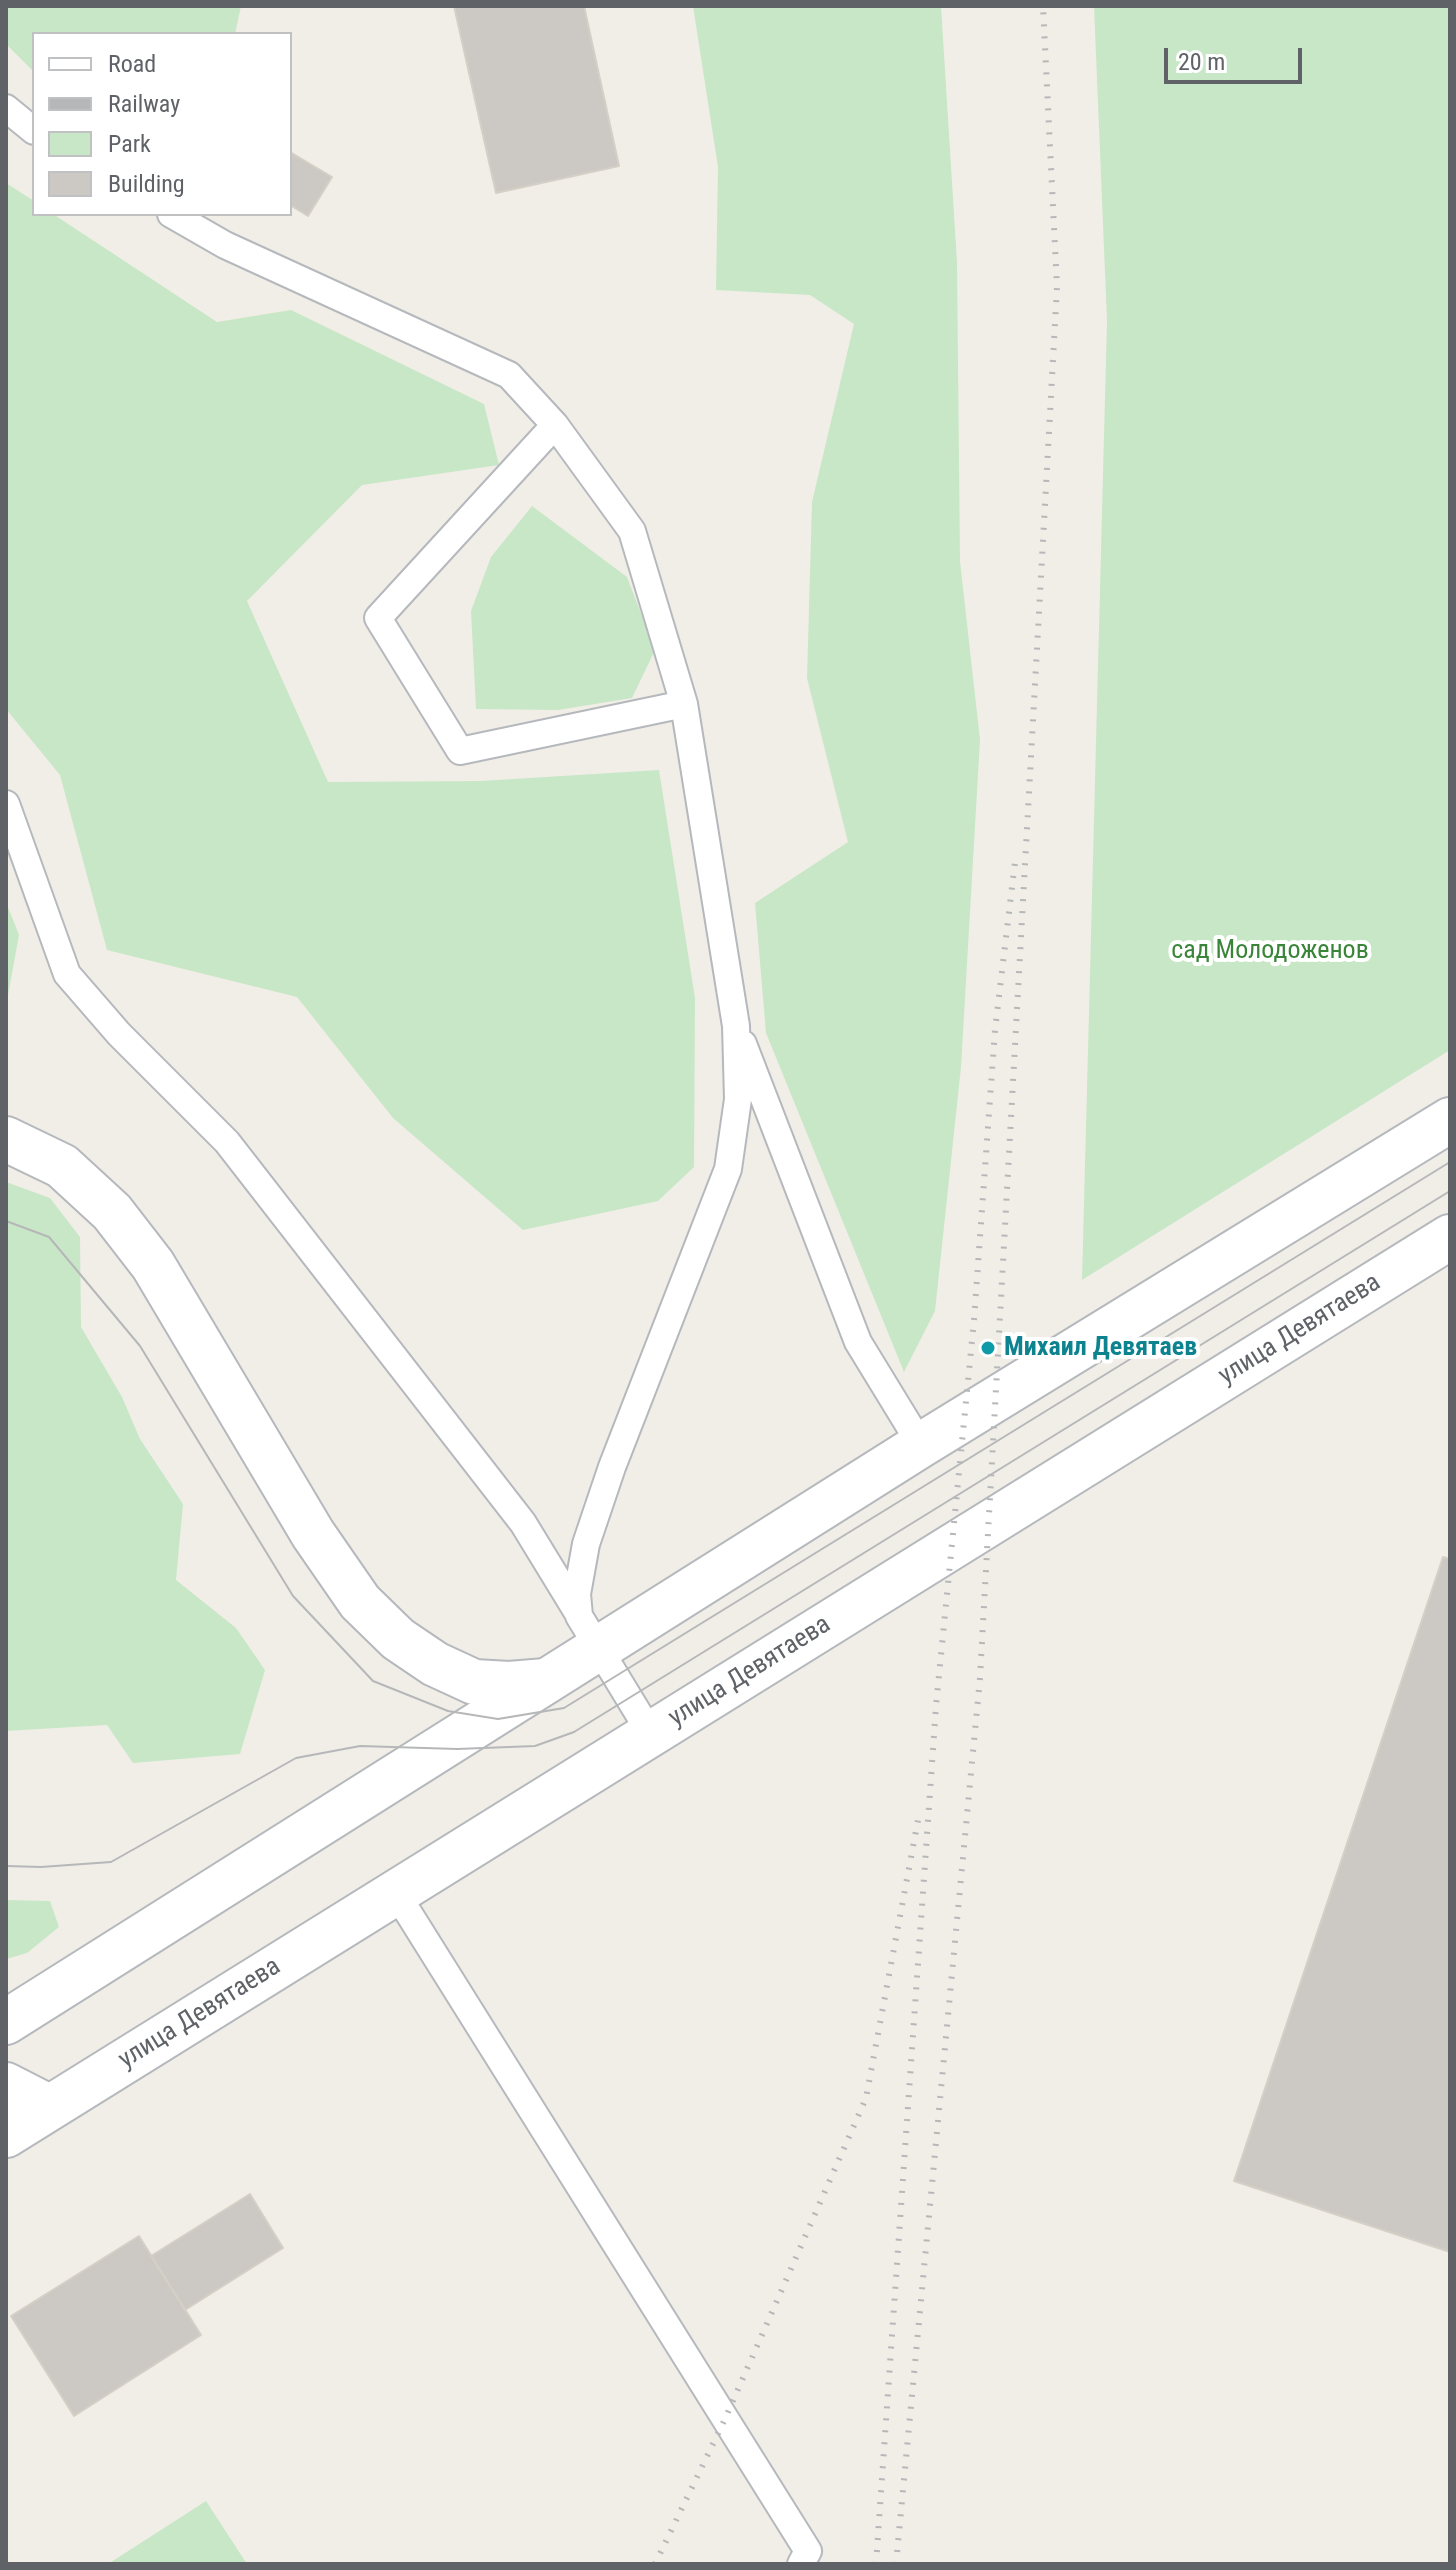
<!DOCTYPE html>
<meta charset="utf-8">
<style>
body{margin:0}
#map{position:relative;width:1456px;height:2570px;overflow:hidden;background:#f1eee8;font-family:"Roboto Condensed",sans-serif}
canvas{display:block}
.frame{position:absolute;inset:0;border:8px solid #5f6368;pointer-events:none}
.legend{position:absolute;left:32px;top:32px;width:260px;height:184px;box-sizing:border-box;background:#fff;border:2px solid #bfc1c3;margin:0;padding:10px 14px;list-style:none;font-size:24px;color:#5f6368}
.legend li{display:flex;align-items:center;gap:16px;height:40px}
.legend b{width:40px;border:2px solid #bfc1c3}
.scale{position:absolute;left:1164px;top:48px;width:138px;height:36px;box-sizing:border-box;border:4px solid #5f6368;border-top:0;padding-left:10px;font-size:24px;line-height:28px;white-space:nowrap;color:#5f6368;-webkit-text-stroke:6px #fff;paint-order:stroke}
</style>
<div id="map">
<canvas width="1456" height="2570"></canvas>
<div class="frame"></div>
<ul class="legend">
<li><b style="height:10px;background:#fff"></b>Road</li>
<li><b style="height:10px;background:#b6b7b8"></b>Railway</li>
<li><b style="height:22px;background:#c8e7c6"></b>Park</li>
<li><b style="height:22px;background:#ccc9c5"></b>Building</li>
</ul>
<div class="scale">20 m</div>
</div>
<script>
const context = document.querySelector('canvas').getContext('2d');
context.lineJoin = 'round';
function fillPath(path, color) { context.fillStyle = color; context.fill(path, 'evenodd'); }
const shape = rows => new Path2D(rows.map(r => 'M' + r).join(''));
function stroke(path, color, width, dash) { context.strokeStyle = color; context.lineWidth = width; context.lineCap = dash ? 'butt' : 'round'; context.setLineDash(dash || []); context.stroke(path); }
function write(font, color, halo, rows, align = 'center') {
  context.font = font + ' "Roboto Condensed",sans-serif'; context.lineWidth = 8; context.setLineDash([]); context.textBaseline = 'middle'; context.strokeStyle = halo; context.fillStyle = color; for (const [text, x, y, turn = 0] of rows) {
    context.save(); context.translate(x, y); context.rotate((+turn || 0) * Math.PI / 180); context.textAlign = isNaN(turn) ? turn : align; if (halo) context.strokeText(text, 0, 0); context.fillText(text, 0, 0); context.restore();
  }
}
fillPath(shape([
 [6,6,241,6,235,34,34,34,34,72,6,44],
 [693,6,941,6,957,262,960,561,980,740,961,1067,935,1311,904,1372,766,1033,755,903,848,842,807,678,812,502,854,324,810,295,716,290,718,167],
 [1094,6,1450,6,1450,1050,1082,1280,1107,321],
 [6,183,34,201,34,214,53,214,217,322,291,310,484,404,499,465,362,485,247,601,328,782,481,781,659,770,695,998,694,1167,658,1201,523,1230,393,1118,297,997,107,950,60,775,6,709],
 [532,506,627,577,655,650,632,698,558,710,476,709,471,611,491,557],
 [6,902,19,935,6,1006],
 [6,1182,50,1198,80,1237,81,1327,122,1397,140,1439,183,1504,176,1580,236,1628,265,1670,240,1754,133,1763,107,1725,6,1731],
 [6,1900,50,1901,59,1927,27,1953,6,1959],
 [206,2501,247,2564,108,2564]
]), '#c8e7c6');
const building = shape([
 [454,6,584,6,619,166,496,193,454,6],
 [290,152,332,177,308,216,290,205,290,152],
 [1443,1557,1450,1559,1450,2252,1234,2181,1443,1557],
 [250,2194,283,2248,185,2310,151,2256,250,2194],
 [139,2236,201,2335,74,2416,11,2316,139,2236]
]);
fillPath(building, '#ccc9c5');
stroke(building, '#d5d0c6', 2);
const service = shape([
 [6,108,34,131],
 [171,214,225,245,509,375,555,425,632,531,684,704,736,1026,738,1099,728,1169,612,1467,586,1544,577,1594,579,1616,651,1734],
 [555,425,378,618,460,751,684,704],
 [6,804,67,974,119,1034,227,1142,523,1523,578,1613],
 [743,1044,858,1342,921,1445],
 [396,1893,808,2551,801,2564]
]);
const minor = shape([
 [6,1139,62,1166,112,1212,153,1265,313,1534,360,1602,398,1639,435,1664,474,1682,509,1684,546,1681],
 [6,2085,49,2107]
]);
const tertiary = shape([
 [6,2022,921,1445,1450,1120],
 [6,2135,1450,1237]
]);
stroke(service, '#b5b8bc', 30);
stroke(minor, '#b5b8bc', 48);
stroke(tertiary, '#b5b8bc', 48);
stroke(service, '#fff', 26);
stroke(minor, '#fff', 44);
stroke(tertiary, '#fff', 44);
stroke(shape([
 [6,1221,49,1237,140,1346,293,1596,373,1681,448,1711,498,1719,564,1708,1450,1162],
 [6,1866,41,1867,111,1862,296,1758,360,1746,457,1749,535,1746,574,1732,1450,1191]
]), '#b6b7b8', 2);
stroke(shape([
 [655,2564,725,2419,866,2098,918,1820],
 [876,2564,936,1706,974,1320,995,1030,1015,862],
 [896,2564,980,1678,1057,287,1043,6]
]), '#b6b7b8', 6, [2, 10]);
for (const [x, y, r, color] of [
 [988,1348,8,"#0f9aa8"]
]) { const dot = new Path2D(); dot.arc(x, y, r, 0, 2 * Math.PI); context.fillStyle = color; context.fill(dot); stroke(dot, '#fff', 3); }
write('26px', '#3a8539', '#fff', [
 ["сад Молодоженов",1270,951]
]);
write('26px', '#5f6368', '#fff', [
 ["улица Девятаева",1300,1330,-32],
 ["улица Девятаева",750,1672,-32],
 ["улица Девятаева",200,2014,-32]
]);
write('bold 26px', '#0d838f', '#fff', [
 ["Михаил Девятаев",1004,1348]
], 'left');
</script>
